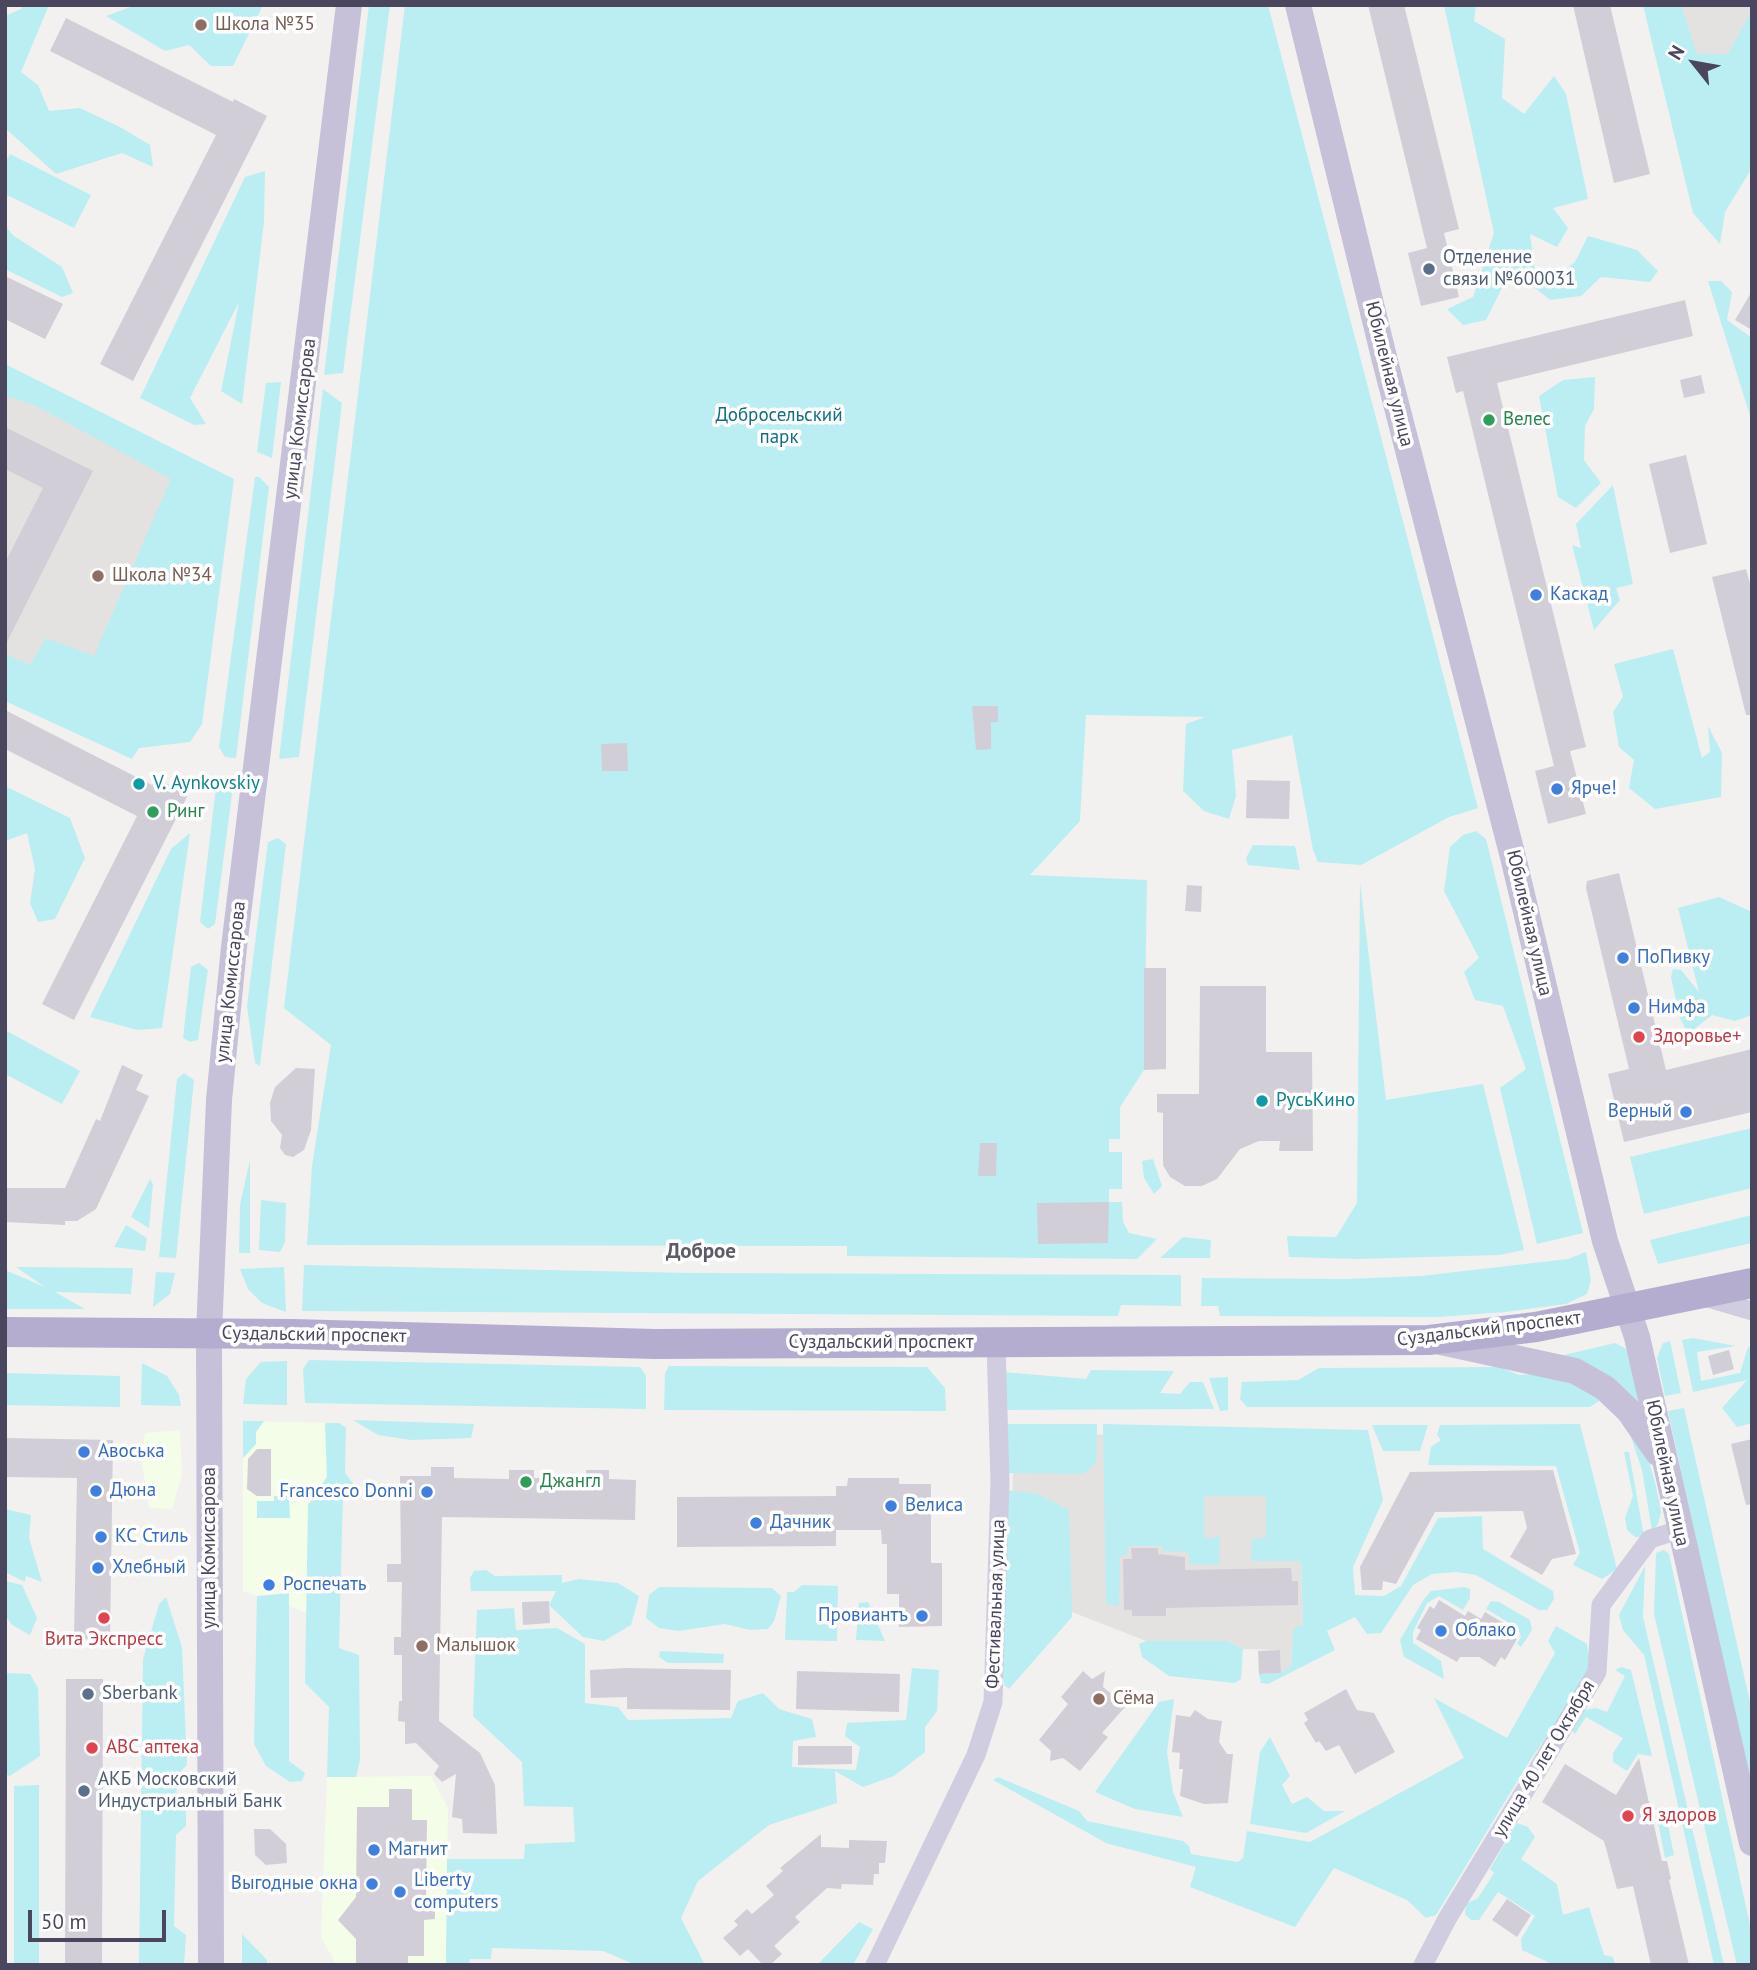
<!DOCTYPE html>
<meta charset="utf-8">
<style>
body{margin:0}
#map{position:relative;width:1757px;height:1970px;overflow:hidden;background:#f2f1ef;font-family:"PT Sans",sans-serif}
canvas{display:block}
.frame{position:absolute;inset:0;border:7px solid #4a465e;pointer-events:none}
.north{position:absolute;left:1659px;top:28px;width:70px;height:70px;-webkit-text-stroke:5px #fff;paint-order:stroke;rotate:301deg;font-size:19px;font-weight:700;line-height:28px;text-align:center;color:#4a465e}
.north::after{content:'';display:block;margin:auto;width:24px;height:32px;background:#4a465e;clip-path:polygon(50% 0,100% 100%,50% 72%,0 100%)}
.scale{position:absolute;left:28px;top:1910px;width:138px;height:32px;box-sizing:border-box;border:4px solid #4a465e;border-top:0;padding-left:9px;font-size:21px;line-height:24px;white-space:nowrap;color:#4a465e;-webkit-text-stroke:5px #fff;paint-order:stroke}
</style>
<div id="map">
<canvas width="1757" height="1970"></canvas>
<div class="frame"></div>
<div class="north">N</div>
<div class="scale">50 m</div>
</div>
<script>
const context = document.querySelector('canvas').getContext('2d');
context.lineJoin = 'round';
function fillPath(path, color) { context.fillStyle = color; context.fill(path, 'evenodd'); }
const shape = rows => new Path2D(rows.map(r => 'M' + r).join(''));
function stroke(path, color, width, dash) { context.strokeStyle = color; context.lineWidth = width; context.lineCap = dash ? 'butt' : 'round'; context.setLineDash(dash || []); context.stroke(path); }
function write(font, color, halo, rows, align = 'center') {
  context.font = font + ' "PT Sans",sans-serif'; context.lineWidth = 7; context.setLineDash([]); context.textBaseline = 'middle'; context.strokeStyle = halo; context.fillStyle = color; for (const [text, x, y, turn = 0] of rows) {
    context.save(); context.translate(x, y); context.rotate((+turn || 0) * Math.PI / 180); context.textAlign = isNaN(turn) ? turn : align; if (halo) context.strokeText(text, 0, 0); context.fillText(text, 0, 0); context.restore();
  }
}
fillPath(shape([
 [243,1421,339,1423,332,1621,243,1591],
 [180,1430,182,1474,172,1509,149,1508,141,1457,145,1433],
 [431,1776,448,1808,446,1965,334,1965,333,1958,321,1938,327,1777]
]), '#f4fde7');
fillPath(shape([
 [1652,5,1752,5,1752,74,1674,93],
 [5,364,217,471,151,727,5,680],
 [1014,1433,1236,1437,1301,1561,1303,1626,1293,1631,1291,1665,1281,1673,1280,1650,1243,1649,1228,1641,1146,1641,1062,1608,1008,1662]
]), '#e3e2e1');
fillPath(shape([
 [23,5,49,5,21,72,38,85,49,111,80,108,120,127,150,145,153,167,122,153,56,174,5,128,5,16,21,9],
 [136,5,263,5,233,66,211,66,189,45,165,51,106,16],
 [369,5,390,5,343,373,324,375],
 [405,5,1268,5,1478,808,1449,817,1361,865,1318,862,1313,850,1292,735,1232,750,1236,796,1229,819,1204,811,1183,791,1186,724,1205,717,1086,715,1080,821,1030,875,1147,880,1144,1070,1120,1107,1120,1139,1109,1139,1109,1152,1122,1152,1122,1189,1109,1189,1109,1202,1122,1202,1123,1222,1129,1233,1157,1239,1137,1259,847,1256,847,1246,307,1245,312,1166,331,1045,284,1008],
 [1444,5,1476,5,1474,21,1505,39,1502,98,1524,114,1554,76,1566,94,1588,199,1553,208,1568,228,1557,247,1530,234,1535,272,1558,276,1575,262,1588,236,1637,250,1658,271,1650,282,1601,277,1581,296,1550,300,1520,276,1507,278,1486,320,1463,325,1447,309,1473,297,1494,233],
 [1643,5,1681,5,1697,54,1728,54,1752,10,1752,168,1725,212,1720,244,1693,213],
 [10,154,91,195,74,228,5,194,5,163],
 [265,171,264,222,242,404,221,391,239,302,190,398,206,424,194,425,140,398,245,177],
 [5,226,14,236,62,267,73,293,62,297,5,269],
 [1708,281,1721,281,1732,292,1727,320,1752,338,1752,422],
 [5,364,234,479,202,724,190,742,139,748,132,759,5,701,5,654,30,665,46,638,94,656,171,479,36,406,5,395],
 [1595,377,1594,409,1585,426,1584,460,1601,483,1576,508,1558,497,1539,396,1563,380],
 [281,382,272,458,257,452,266,383],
 [323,389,342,403,299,757,279,759],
 [255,477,259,477,269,487,236,758,225,757,219,747],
 [1613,485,1633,584,1616,588,1620,600,1594,630,1572,545,1581,548,1576,524],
 [1673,649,1702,758,1710,752,1708,726,1722,753,1721,797,1655,809,1629,788,1634,760,1619,747,1613,712,1623,697,1614,664],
 [223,777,233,778,232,794,215,924,208,929,200,922,216,787],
 [5,786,70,818,85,858,55,919,38,922,30,903,35,869,27,833,5,841],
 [1476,831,1486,839,1583,1233,1537,1244,1500,1088,1526,1069,1503,1006,1475,1000,1464,972,1479,958,1444,891,1450,847,1463,835],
 [190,833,162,1028,137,1030,90,1017,171,849],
 [278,838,286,844,260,1066,255,1063,247,1006,268,842],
 [1253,845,1295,846,1300,870,1248,865,1246,858],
 [1360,882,1386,1100,1483,1084,1524,1250,1499,1255,1357,1259,1289,1257,1287,1236,1336,1237,1357,1203],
 [1719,897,1752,912,1752,1015,1735,1021,1712,1015,1688,1034,1680,1018,1671,977,1673,969,1681,970,1699,992,1678,908],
 [199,963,208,970,198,1040,190,1042,183,1038,191,967],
 [5,1030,80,1071,62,1104,5,1074],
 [184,1073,194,1080,176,1258,159,1257,177,1079],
 [1752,1128,1752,1188,1644,1214,1630,1157],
 [1153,1159,1162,1186,1154,1194,1144,1178,1142,1161],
 [250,1160,250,1253,239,1253,240,1205],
 [150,1179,153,1184,149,1228,131,1217],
 [261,1200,286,1203,285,1242,280,1252,259,1250],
 [1752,1215,1752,1243,1658,1264,1650,1240],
 [126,1225,147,1238,145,1251,114,1247],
 [1183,1237,1211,1240,1210,1258,1160,1258],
 [1586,1252,1591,1280,1587,1294,1566,1304,1505,1312,1437,1317,1220,1316,1218,1306,1201,1306,1202,1278,1346,1279,1421,1276,1568,1259],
 [304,1265,692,1273,1181,1275,1181,1306,1121,1305,1118,1316,302,1311],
 [16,1267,133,1268,131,1294,55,1292,85,1309,5,1309,5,1270,45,1287],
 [284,1267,286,1312,262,1303,248,1289,240,1269],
 [156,1272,175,1273,170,1294,153,1307],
 [1693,1338,1736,1346,1697,1352,1701,1381,1740,1373,1748,1347,1752,1348,1752,1423,1737,1427,1722,1408,1747,1380,1693,1392,1682,1340],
 [1670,1341,1681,1393,1665,1396,1657,1358,1663,1343],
 [1615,1343,1625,1348,1632,1360,1640,1401,1628,1404,1551,1358],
 [309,1360,640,1367,646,1376,646,1409,305,1403,303,1369],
 [287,1361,287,1405,243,1404,246,1379,261,1362],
 [142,1363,167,1376,179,1395,181,1406,141,1405],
 [669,1366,927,1367,945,1388,946,1411,664,1410,665,1373],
 [1499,1367,1519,1375,1555,1373,1593,1388,1599,1401,1590,1407,1247,1407,1240,1399,1242,1382,1298,1380,1319,1368],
 [1091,1370,1174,1371,1160,1393,1180,1394,1190,1382,1203,1382,1214,1409,1004,1410,1002,1372,1086,1379],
 [5,1373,120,1376,120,1407,5,1405],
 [1228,1377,1228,1410,1220,1411,1209,1378],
 [1684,1408,1752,1711,1752,1801,1668,1411],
 [353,1420,474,1424,471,1438,411,1440,378,1435],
 [243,1421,264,1421,256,1432,256,1444,243,1458],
 [325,1423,339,1423,346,1428,345,1473,359,1491,343,1493,339,1648,359,1655,360,1760,356,1777,327,1777,329,1707,305,1683,308,1505,327,1477],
 [1008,1424,1097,1424,1096,1463,1083,1474,1007,1473],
 [1103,1424,1368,1430,1383,1500,1353,1567,1355,1595,1384,1596,1401,1586,1438,1518,1482,1516,1483,1549,1553,1591,1554,1599,1547,1610,1539,1610,1476,1575,1457,1572,1432,1574,1413,1585,1381,1633,1367,1634,1355,1617,1327,1631,1335,1650,1268,1684,1261,1683,1259,1674,1281,1673,1291,1665,1293,1631,1297,1626,1303,1626,1301,1561,1251,1561,1252,1539,1266,1538,1266,1496,1204,1496,1204,1538,1220,1537,1219,1565,1190,1564,1188,1552,1163,1551,1163,1546,1128,1546,1127,1555,1120,1556,1119,1606,1106,1604],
 [1580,1424,1617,1569,1602,1579,1573,1565,1580,1553,1556,1466,1428,1465,1431,1447,1441,1440,1437,1435,1440,1425],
 [1372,1425,1428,1425,1420,1451,1383,1451],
 [1629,1431,1646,1451,1656,1486,1661,1512,1658,1524,1652,1531,1642,1470],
 [1624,1452,1629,1452,1644,1537,1635,1537,1627,1530,1625,1518,1633,1496],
 [1005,1490,1035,1493,1069,1510,1072,1617,1009,1689,1004,1685,1001,1660],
 [274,1496,289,1496,290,1518,257,1518,257,1501,274,1501],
 [5,1509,31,1515,29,1538,42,1582,26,1576,25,1582,5,1572],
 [1664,1550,1669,1554,1752,1934,1752,1965,1737,1965,1654,1614,1656,1553],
 [1645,1566,1643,1617,1724,1965,1714,1965,1644,1655,1623,1630,1619,1615],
 [486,1570,495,1576,562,1575,562,1583,579,1579,618,1583,639,1596,631,1625,604,1641,583,1637,549,1605,556,1591,471,1591,470,1578,474,1571],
 [5,1581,22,1585,37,1618,30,1635,12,1625,5,1615],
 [802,1585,838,1586,837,1641,785,1640,787,1592,794,1592],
 [659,1587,772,1588,781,1596,774,1621,768,1629,750,1630,725,1624,678,1631,659,1628,646,1618,649,1595],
 [1464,1587,1470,1589,1470,1598,1463,1610,1439,1596,1427,1603,1413,1632,1413,1643,1441,1661,1444,1679,1404,1657,1400,1640,1424,1599,1431,1591],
 [289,1593,289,1761,305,1773,302,1781,290,1782,266,1766,254,1744,257,1596],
 [166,1597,182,1647,187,1765,176,1776,177,1802,186,1808,186,1826,176,1835,174,1926,186,1935,184,1965,139,1965,143,1659,159,1604],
 [1491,1601,1499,1602,1530,1620,1532,1630,1521,1647,1517,1644,1521,1637,1518,1628,1486,1609],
 [868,1602,885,1641,856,1640,859,1603],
 [514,1608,516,1630,557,1628,585,1644,585,1703,618,1707,628,1720,731,1718,738,1701,763,1693,779,1709,812,1719,816,1737,793,1741,792,1767,856,1770,860,1747,845,1736,847,1723,906,1720,912,1668,939,1670,937,1711,925,1727,925,1752,894,1776,863,1787,835,1771,837,1803,769,1825,698,1881,681,1918,705,1965,636,1965,603,1951,492,1948,491,1959,470,1959,469,1965,446,1965,447,1859,524,1859,525,1844,575,1842,573,1807,524,1806,522,1762,473,1716,477,1610],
 [1556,1626,1587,1644,1590,1661,1588,1676,1529,1762,1436,1915,1426,1918,1407,1900,1334,1868,1295,1927,1190,1887,1196,1867,1106,1843,993,1780,998,1777,1079,1811,1087,1821,1183,1841,1189,1846,1191,1854,1238,1862,1243,1858,1247,1831,1310,1842,1464,1758,1434,1698,1507,1738,1555,1653,1548,1641],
 [1146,1641,1228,1641,1243,1649,1241,1679,1235,1683,1169,1676,1142,1657,1139,1644],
 [660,1651,724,1654,723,1663,668,1663,659,1657],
 [1621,1667,1631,1670,1652,1756,1638,1754,1627,1771,1613,1762,1613,1753,1623,1738,1586,1717,1575,1734,1572,1730,1583,1710,1596,1708,1607,1712,1625,1676,1615,1670],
 [5,1673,30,1674,38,1688,40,1756,10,1776,5,1774],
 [1174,1699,1167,1752,1173,1792,1183,1817,1135,1809,1095,1792,1159,1702],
 [1270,1737,1290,1776,1282,1785,1292,1804,1307,1797,1324,1811,1345,1811,1306,1833,1250,1824,1260,1752],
 [39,1785,39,1965,14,1964,14,1786],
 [1655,1807,1666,1815,1674,1855,1665,1858],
 [1517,1823,1528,1827,1535,1837,1521,1859,1557,1884,1563,1915,1589,1907,1604,1955,1613,1957,1615,1965,1554,1965,1522,1950,1521,1939,1535,1916,1498,1892,1479,1920,1471,1920,1465,1914,1466,1904,1478,1898,1494,1873,1490,1869],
 [859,1922,873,1929,853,1965,817,1965],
 [242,1934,267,1960,267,1965,242,1965]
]), '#baeef2');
fillPath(shape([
 [1368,5,1404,5,1459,229,1444,233,1459,297,1421,306,1408,253,1427,248],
 [1573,5,1610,5,1650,174,1614,183],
 [66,18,233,102,234,99,267,116,133,381,100,364,216,135,50,51],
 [5,276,63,304,45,339,5,319],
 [1752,291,1752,330,1735,320],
 [1685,300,1693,336,1497,383,1586,747,1570,751,1586,814,1548,824,1535,771,1554,766,1463,391,1456,393,1447,357],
 [1701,375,1705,393,1684,398,1680,380],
 [5,427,93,471,5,646,5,563,43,488,5,469],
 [1686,455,1707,544,1670,553,1649,464],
 [1746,569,1752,591,1752,715,1746,715,1712,577],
 [972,706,998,706,998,722,991,722,991,749,976,750],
 [5,710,152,785,156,778,188,795,74,1020,42,1004,137,816,5,749],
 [627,743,628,771,602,771,601,744],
 [1247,780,1290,781,1289,819,1246,818],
 [1619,873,1666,1070,1752,1049,1752,1112,1624,1142,1608,1074,1629,1069,1586,888,1587,881],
 [1187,885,1202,886,1201,912,1185,911],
 [1144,968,1166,968,1166,1069,1144,1070],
 [1200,986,1266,986,1266,1052,1312,1052,1313,1151,1279,1151,1280,1141,1259,1141,1240,1149,1217,1179,1202,1186,1185,1186,1170,1177,1163,1165,1163,1113,1157,1112,1157,1094,1199,1094],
 [122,1065,143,1075,136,1090,149,1096,96,1209,77,1221,65,1221,65,1225,5,1222,5,1188,65,1188,96,1119,100,1121],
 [296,1068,315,1069,311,1130,304,1150,293,1157,285,1155,280,1148,282,1135,271,1121,270,1103,275,1087],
 [980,1143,997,1143,996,1176,978,1176],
 [1109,1202,1108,1243,1038,1244,1037,1203],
 [1729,1350,1734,1369,1713,1375,1708,1356],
 [5,1438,113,1440,110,1640,74,1639,77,1478,5,1477],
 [1752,1439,1752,1504,1746,1505,1731,1444],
 [257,1449,271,1449,271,1496,257,1496,247,1489,248,1459],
 [431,1467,454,1467,454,1478,509,1479,509,1470,534,1470,534,1478,586,1479,586,1470,609,1470,609,1479,636,1480,635,1520,442,1517,439,1721,480,1753,495,1785,497,1834,463,1833,462,1819,452,1817,456,1774,442,1782,434,1774,439,1766,416,1743,405,1744,405,1722,398,1721,399,1701,402,1701,402,1655,394,1655,394,1637,401,1637,402,1582,387,1582,387,1564,401,1564,400,1476,431,1476],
 [1553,1470,1576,1554,1552,1559,1542,1575,1510,1557,1527,1528,1523,1511,1435,1512,1396,1584,1383,1581,1382,1590,1362,1590,1360,1567,1410,1472],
 [848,1478,899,1478,899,1484,931,1484,931,1563,942,1563,942,1626,899,1627,899,1594,887,1594,887,1544,882,1544,881,1530,836,1530,836,1546,677,1547,677,1497,836,1496,836,1486,847,1486],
 [1131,1548,1158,1548,1158,1554,1185,1557,1185,1570,1291,1568,1292,1581,1298,1581,1298,1605,1166,1608,1166,1616,1132,1616,1132,1610,1124,1610,1123,1559,1132,1559],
 [1439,1600,1465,1616,1468,1611,1481,1619,1485,1612,1515,1630,1512,1636,1517,1639,1505,1660,1501,1657,1495,1667,1479,1657,1460,1657,1457,1662,1416,1639,1421,1630,1417,1628,1430,1606,1434,1609],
 [549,1601,550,1623,523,1625,522,1602],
 [1280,1650,1281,1673,1259,1674,1258,1651],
 [627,1668,731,1670,730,1710,627,1709,627,1697,591,1698,590,1670],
 [797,1671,900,1674,899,1712,796,1709],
 [1083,1671,1092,1679,1105,1671,1103,1687,1126,1706,1102,1733,1108,1737,1080,1771,1063,1758,1050,1761,1051,1751,1039,1740,1068,1704,1061,1697],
 [66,1679,103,1679,102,1965,65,1965],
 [1346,1689,1357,1710,1374,1713,1395,1752,1355,1774,1339,1745,1326,1751,1319,1741,1316,1743,1304,1723,1308,1720,1304,1713],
 [1195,1710,1208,1719,1222,1721,1219,1742,1227,1754,1233,1754,1228,1803,1204,1804,1180,1796,1183,1769,1179,1769,1180,1753,1172,1752,1176,1715,1190,1717],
 [798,1746,852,1746,852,1764,798,1765],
 [1639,1758,1662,1861,1667,1861,1671,1879,1669,1880,1689,1965,1651,1965,1633,1886,1617,1889,1604,1841,1542,1802,1565,1764,1616,1795],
 [389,1789,412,1789,412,1820,427,1820,426,1905,435,1905,435,1919,424,1920,424,1956,408,1956,408,1965,356,1965,356,1939,338,1920,356,1897,357,1807,389,1807],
 [254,1829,270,1829,286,1844,287,1863,266,1865,255,1855],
 [821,1834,821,1847,849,1848,849,1840,887,1841,885,1863,879,1863,879,1874,874,1874,873,1885,842,1884,841,1889,827,1888,795,1917,800,1922,774,1946,782,1954,770,1965,763,1965,748,1949,740,1956,723,1938,738,1925,734,1921,747,1909,752,1914,774,1895,766,1886,783,1871,780,1868],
 [1507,1899,1531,1915,1517,1937,1492,1920]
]), '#d1ced7');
stroke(shape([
 [1701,1296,1752,1311],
 [875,1965,976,1755,993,1702,1000,1482,996,1343],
 [1423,1965,1447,1919,1597,1672,1601,1605,1650,1539,1679,1530]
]), '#d0cde0', 19);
stroke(shape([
 [1298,5,1384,357,1513,857,1605,1241,1637,1337,1752,1843],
 [1441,1342,1575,1371,1605,1388,1629,1411,1658,1453],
 [211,1965,209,1333,219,1100,234,947,349,5]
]), '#c6c0d9', 26);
stroke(shape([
 [5,1332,293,1334,655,1344,1429,1340,1536,1327,1752,1283]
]), '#b4add0', 30);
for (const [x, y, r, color] of [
 [201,25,7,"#8d6e63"],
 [1429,269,7,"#5c6f8a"],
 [1489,420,7,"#2e9e5b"],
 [98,576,7,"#8d6e63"],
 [1536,595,7,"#3f7fe0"],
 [139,784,7,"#0f9aa8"],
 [1557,789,7,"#3f7fe0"],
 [153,812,7,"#2e9e5b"],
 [1623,958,7,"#3f7fe0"],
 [1634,1008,7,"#3f7fe0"],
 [1639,1037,7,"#e0444e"],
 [1262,1101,7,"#0f9aa8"],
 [1686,1112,7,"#3f7fe0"],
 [84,1452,7,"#3f7fe0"],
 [526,1482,7,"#2e9e5b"],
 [96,1491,7,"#3f7fe0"],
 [427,1492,7,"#3f7fe0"],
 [891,1506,7,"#3f7fe0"],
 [756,1523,7,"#3f7fe0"],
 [101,1537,7,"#3f7fe0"],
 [98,1568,7,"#3f7fe0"],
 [269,1585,7,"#3f7fe0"],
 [922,1616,7,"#3f7fe0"],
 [104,1618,7,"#e0444e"],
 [1441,1631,7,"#3f7fe0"],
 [422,1646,7,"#8d6e63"],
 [88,1694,7,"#5c6f8a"],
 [1099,1699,7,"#8d6e63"],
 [92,1748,7,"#e0444e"],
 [84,1791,7,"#5c6f8a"],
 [1628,1816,7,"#e0444e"],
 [374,1850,7,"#3f7fe0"],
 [372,1884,7,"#3f7fe0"],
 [400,1892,7,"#3f7fe0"]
]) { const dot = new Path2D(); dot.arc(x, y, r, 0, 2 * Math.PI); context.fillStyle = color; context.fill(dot); stroke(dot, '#fff', 2.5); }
write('19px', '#785e54', '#fff', [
 ["Школа №35",215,25],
 ["Школа №34",112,576],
 ["Малышок",436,1646],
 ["Сёма",1113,1699]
], 'left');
write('19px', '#4e5e75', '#fff', [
 ["Отделение",1443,258],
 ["связи №600031",1443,280],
 ["Sberbank",102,1694],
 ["АКБ Московский",98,1780],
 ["Индустриальный Банк",98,1802]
], 'left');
write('19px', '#4a465e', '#fff', [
 ["Юбилейная улица",1389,374,76],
 ["улица Комиссарова",300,419,-83],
 ["Юбилейная улица",1529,923,77],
 ["улица Комиссарова",231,982,-84],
 ["Суздальский проспект",1489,1329,-7],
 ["Суздальский проспект",314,1335,1],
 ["Суздальский проспект",881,1343],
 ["Юбилейная улица",1667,1473,78],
 ["улица Комиссарова",210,1548,-90],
 ["Фестивальная улица",996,1604,-88],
 ["улица 40 лет Октября",1544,1759,-59]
]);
write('19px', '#106e85', '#fff', [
 ["Добросельский",779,416],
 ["парк",779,438]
]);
write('19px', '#27864d', '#fff', [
 ["Велес",1503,420],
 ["Ринг",167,812],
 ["Джангл",540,1482]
], 'left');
write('19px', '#366cbe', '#fff', [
 ["Каскад",1550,595],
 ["Ярче!",1571,789],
 ["ПоПивку",1637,958],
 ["Нимфа",1648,1008],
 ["Верный",1672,1112,"right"],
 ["Авоська",98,1452],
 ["Дюна",110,1491],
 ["Francesco Donni",413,1492,"right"],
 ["Велиса",905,1506],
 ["Дачник",770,1523],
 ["КС Стиль",115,1537],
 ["Хлебный",112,1568],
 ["Роспечать",283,1585],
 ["Провиантъ",908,1616,"right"],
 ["Облако",1455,1631],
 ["Магнит",388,1850],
 ["Liberty",414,1881],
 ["computers",414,1903],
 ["Выгодные окна",358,1884,"right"]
], 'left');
write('19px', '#0d838f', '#fff', [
 ["V. Aynkovskiy",153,784],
 ["РусьКино",1276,1101]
], 'left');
write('19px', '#be3a42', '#fff', [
 ["Здоровье+",1653,1037],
 ["Вита Экспресс",104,1640,"center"],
 ["ABC аптека",106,1748],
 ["Я здоров",1642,1816]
], 'left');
write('bold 21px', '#5d5b65', '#fff', [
 ["Доброе",701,1252]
]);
</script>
